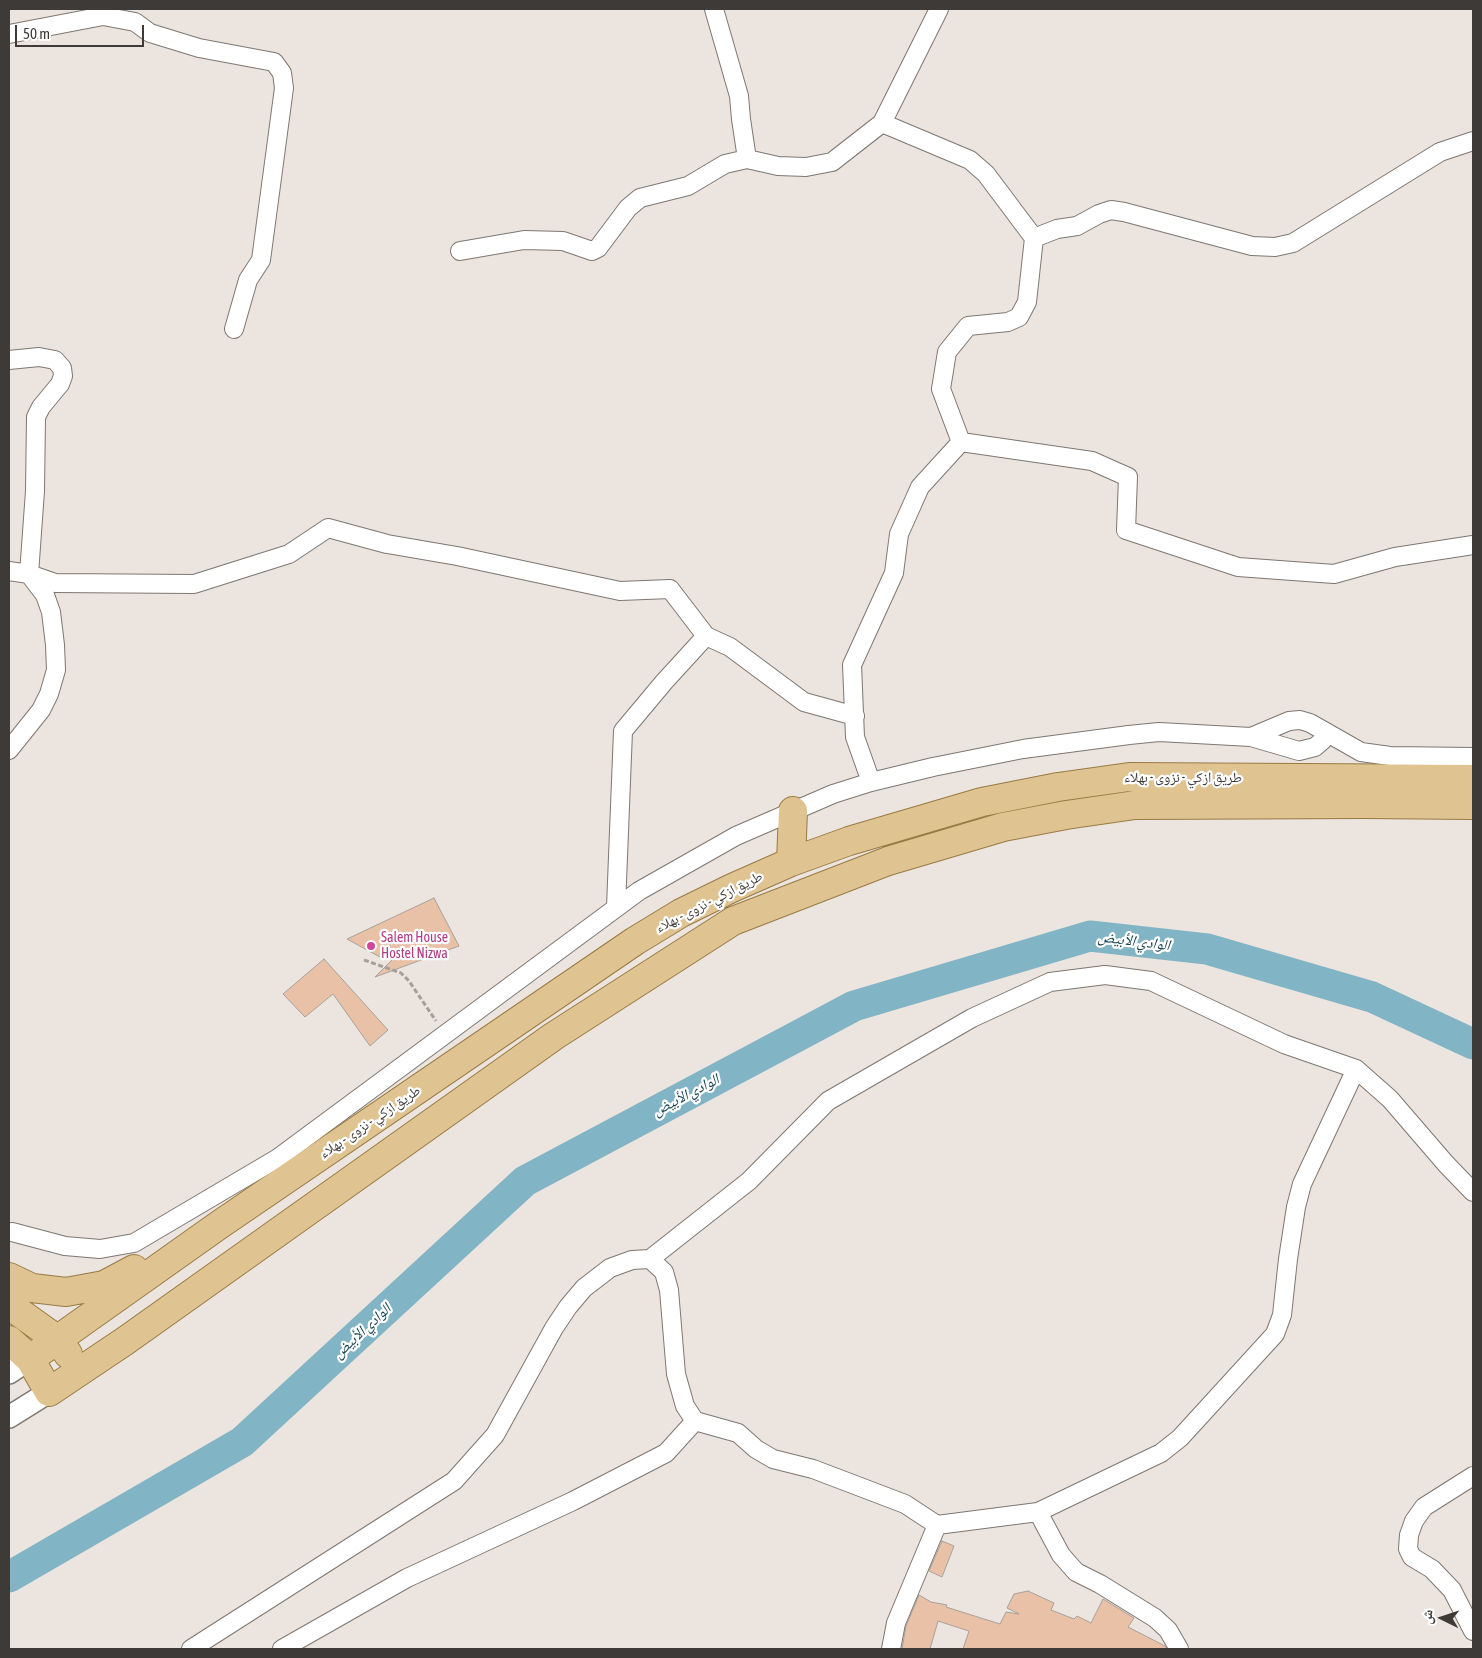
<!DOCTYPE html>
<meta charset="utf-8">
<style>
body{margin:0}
#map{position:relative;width:1482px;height:1658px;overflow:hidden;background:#ece4de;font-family:"Asap Condensed","Noto Naskh Arabic",sans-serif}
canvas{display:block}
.frame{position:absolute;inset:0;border:10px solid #3d3a38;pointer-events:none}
.north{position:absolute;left:1417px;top:1593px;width:50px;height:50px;-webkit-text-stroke:4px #fff;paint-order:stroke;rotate:274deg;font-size:14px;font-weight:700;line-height:20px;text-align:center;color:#3d3a38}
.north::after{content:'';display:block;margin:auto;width:18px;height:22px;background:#3d3a38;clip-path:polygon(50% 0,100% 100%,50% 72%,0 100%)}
.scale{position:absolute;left:15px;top:25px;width:129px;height:22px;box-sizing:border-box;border:2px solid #3d3a38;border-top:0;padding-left:6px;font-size:15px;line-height:18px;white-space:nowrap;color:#3d3a38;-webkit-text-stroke:4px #fff;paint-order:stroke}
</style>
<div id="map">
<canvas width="1482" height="1658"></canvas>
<div class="frame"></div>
<div class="north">ش</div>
<div class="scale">50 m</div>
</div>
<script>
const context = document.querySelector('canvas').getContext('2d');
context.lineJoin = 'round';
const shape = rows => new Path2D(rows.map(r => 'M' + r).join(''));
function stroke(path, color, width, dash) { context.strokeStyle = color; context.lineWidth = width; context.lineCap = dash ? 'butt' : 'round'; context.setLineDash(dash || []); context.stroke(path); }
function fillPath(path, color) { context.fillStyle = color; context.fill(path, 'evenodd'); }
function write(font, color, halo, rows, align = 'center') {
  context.font = font + ' "Asap Condensed","Noto Naskh Arabic",sans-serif'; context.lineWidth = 4.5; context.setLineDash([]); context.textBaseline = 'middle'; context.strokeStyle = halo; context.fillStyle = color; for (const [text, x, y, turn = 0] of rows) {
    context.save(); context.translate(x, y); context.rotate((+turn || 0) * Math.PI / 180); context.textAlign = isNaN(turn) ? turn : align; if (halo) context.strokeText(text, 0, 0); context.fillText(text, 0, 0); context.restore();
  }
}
stroke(shape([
 [9,1577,242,1442,525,1181,854,1006,1090,936,1207,949,1372,997,1473,1044]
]), '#81b4c4', 31);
const building = shape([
 [434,898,459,946,375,977,394,958,380,957,347,939,434,898],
 [324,959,388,1030,370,1046,333,994,305,1017,283,994,324,959],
 [942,1541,954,1546,942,1577,929,1571,942,1541],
 [1028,1591,1054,1603,1051,1610,1074,1619,1077,1616,1091,1623,1103,1599,1134,1618,1128,1627,1165,1646,1167,1649,963,1649,969,1631,938,1621,930,1649,902,1649,906,1626,919,1595,931,1602,947,1605,946,1607,1000,1624,1006,1612,1019,1614,1007,1608,1014,1594,1028,1591]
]);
fillPath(building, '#e8c1a6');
stroke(building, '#a8a09b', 1);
const minor = shape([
 [714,9,739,96,741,119,747,159],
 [939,9,882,123,970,160,986,174,1034,238,1027,302,1019,317,1008,322,968,326,947,352,941,389,961,442],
 [9,34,103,16,135,22,150,33,199,48,274,62,282,73,284,88,261,260,248,280,234,329],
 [1034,238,1057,229,1077,226,1099,214,1111,210,1124,212,1252,246,1275,247,1293,243,1440,152,1473,141],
 [460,251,524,240,563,241,592,251,598,248,628,208,640,198,688,186,725,164,747,159,778,166,806,167,832,162,882,123],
 [9,360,39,357,55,360,62,368,63,376,60,384,41,407,36,417,35,491,29,574,45,595,51,612,55,645,56,670,49,694,41,710,9,750],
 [9,571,29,574,55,583,194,584,289,554,328,528,387,544,457,556,620,591,670,589,706,636,730,647,804,702,855,716],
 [1251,737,1289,721,1300,720,1310,723,1361,752,1390,756,1473,757],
 [871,782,855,737,852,665,894,573,899,534,920,487,961,442,1092,461,1128,477,1126,530,1238,567,1334,574,1395,557,1473,545],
 [616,907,623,731,664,682,706,636],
 [12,1232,65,1246,100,1249,134,1243,278,1158,639,891,736,836,833,794,871,782,933,767,1023,749,1129,735,1159,732,1251,737,1299,751,1315,747,1322,741,1324,737,1323,731],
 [650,1259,749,1181,828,1101,972,1018,1050,982,1105,975,1151,981,1284,1044,1356,1069,1390,1099,1446,1164,1473,1192],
 [1473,1476,1424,1507,1414,1521,1409,1535,1408,1549,1412,1557,1432,1569,1452,1590,1473,1631],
 [1038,1512,1061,1555,1076,1572,1100,1584,1155,1618,1168,1630,1179,1649],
 [191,1649,454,1481,495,1435,554,1328,568,1307,584,1288,610,1268,632,1260,650,1259,664,1272,669,1290,676,1374,685,1406,695,1421],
 [282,1649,407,1578,573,1501,666,1453,695,1421,738,1433,756,1449,773,1459,813,1469,905,1504,937,1525,1038,1512,1161,1453,1180,1438,1275,1334,1282,1315,1288,1259,1296,1207,1302,1184,1356,1069],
 [891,1649,896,1623,937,1525]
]);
const tertiary = shape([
 [9,1373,30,1359],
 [9,1417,49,1392]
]);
const primary = shape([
 [791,862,793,811],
 [9,1277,32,1288,66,1292,104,1285,134,1269],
 [9,1305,58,1340,68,1354],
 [9,1340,30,1359,49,1392,125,1341,554,1036,733,921,888,861,1003,827,1066,815,1135,805,1364,804,1473,805],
 [30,1359,219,1225,635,941,681,913,732,888,791,862,849,841,982,802,1058,787,1129,777,1473,779]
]);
stroke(minor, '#7e7772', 20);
stroke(tertiary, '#7e7772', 24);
stroke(primary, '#987a43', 30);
stroke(shape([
 [364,960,401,973,409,981,436,1021]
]), '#a59f9a', 3, [5, 2.5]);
stroke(minor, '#fff', 18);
stroke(tertiary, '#fff', 21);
stroke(primary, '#dfc492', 28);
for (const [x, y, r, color] of [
 [371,946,5,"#d1479c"]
]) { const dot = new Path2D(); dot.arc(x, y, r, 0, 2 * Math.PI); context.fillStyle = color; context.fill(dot); stroke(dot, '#fff', 2); }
write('14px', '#3d3a38', '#fff', [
 ["طريق ازكي - نزوى - بهلاء",1183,778],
 ["طريق ازكي - نزوى - بهلاء",709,902,-27],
 ["طريق ازكي - نزوى - بهلاء",370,1122,-34]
]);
write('14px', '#b23c85', '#fff', [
 ["Salem House",381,938],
 ["Hostel Nizwa",381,954]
], 'left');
write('italic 15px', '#14424e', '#fff', [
 ["الوادي الأبيض",1134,941,7],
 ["الوادي الأبيض",686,1095,-28],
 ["الوادي الأبيض",362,1331,-43]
]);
</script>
